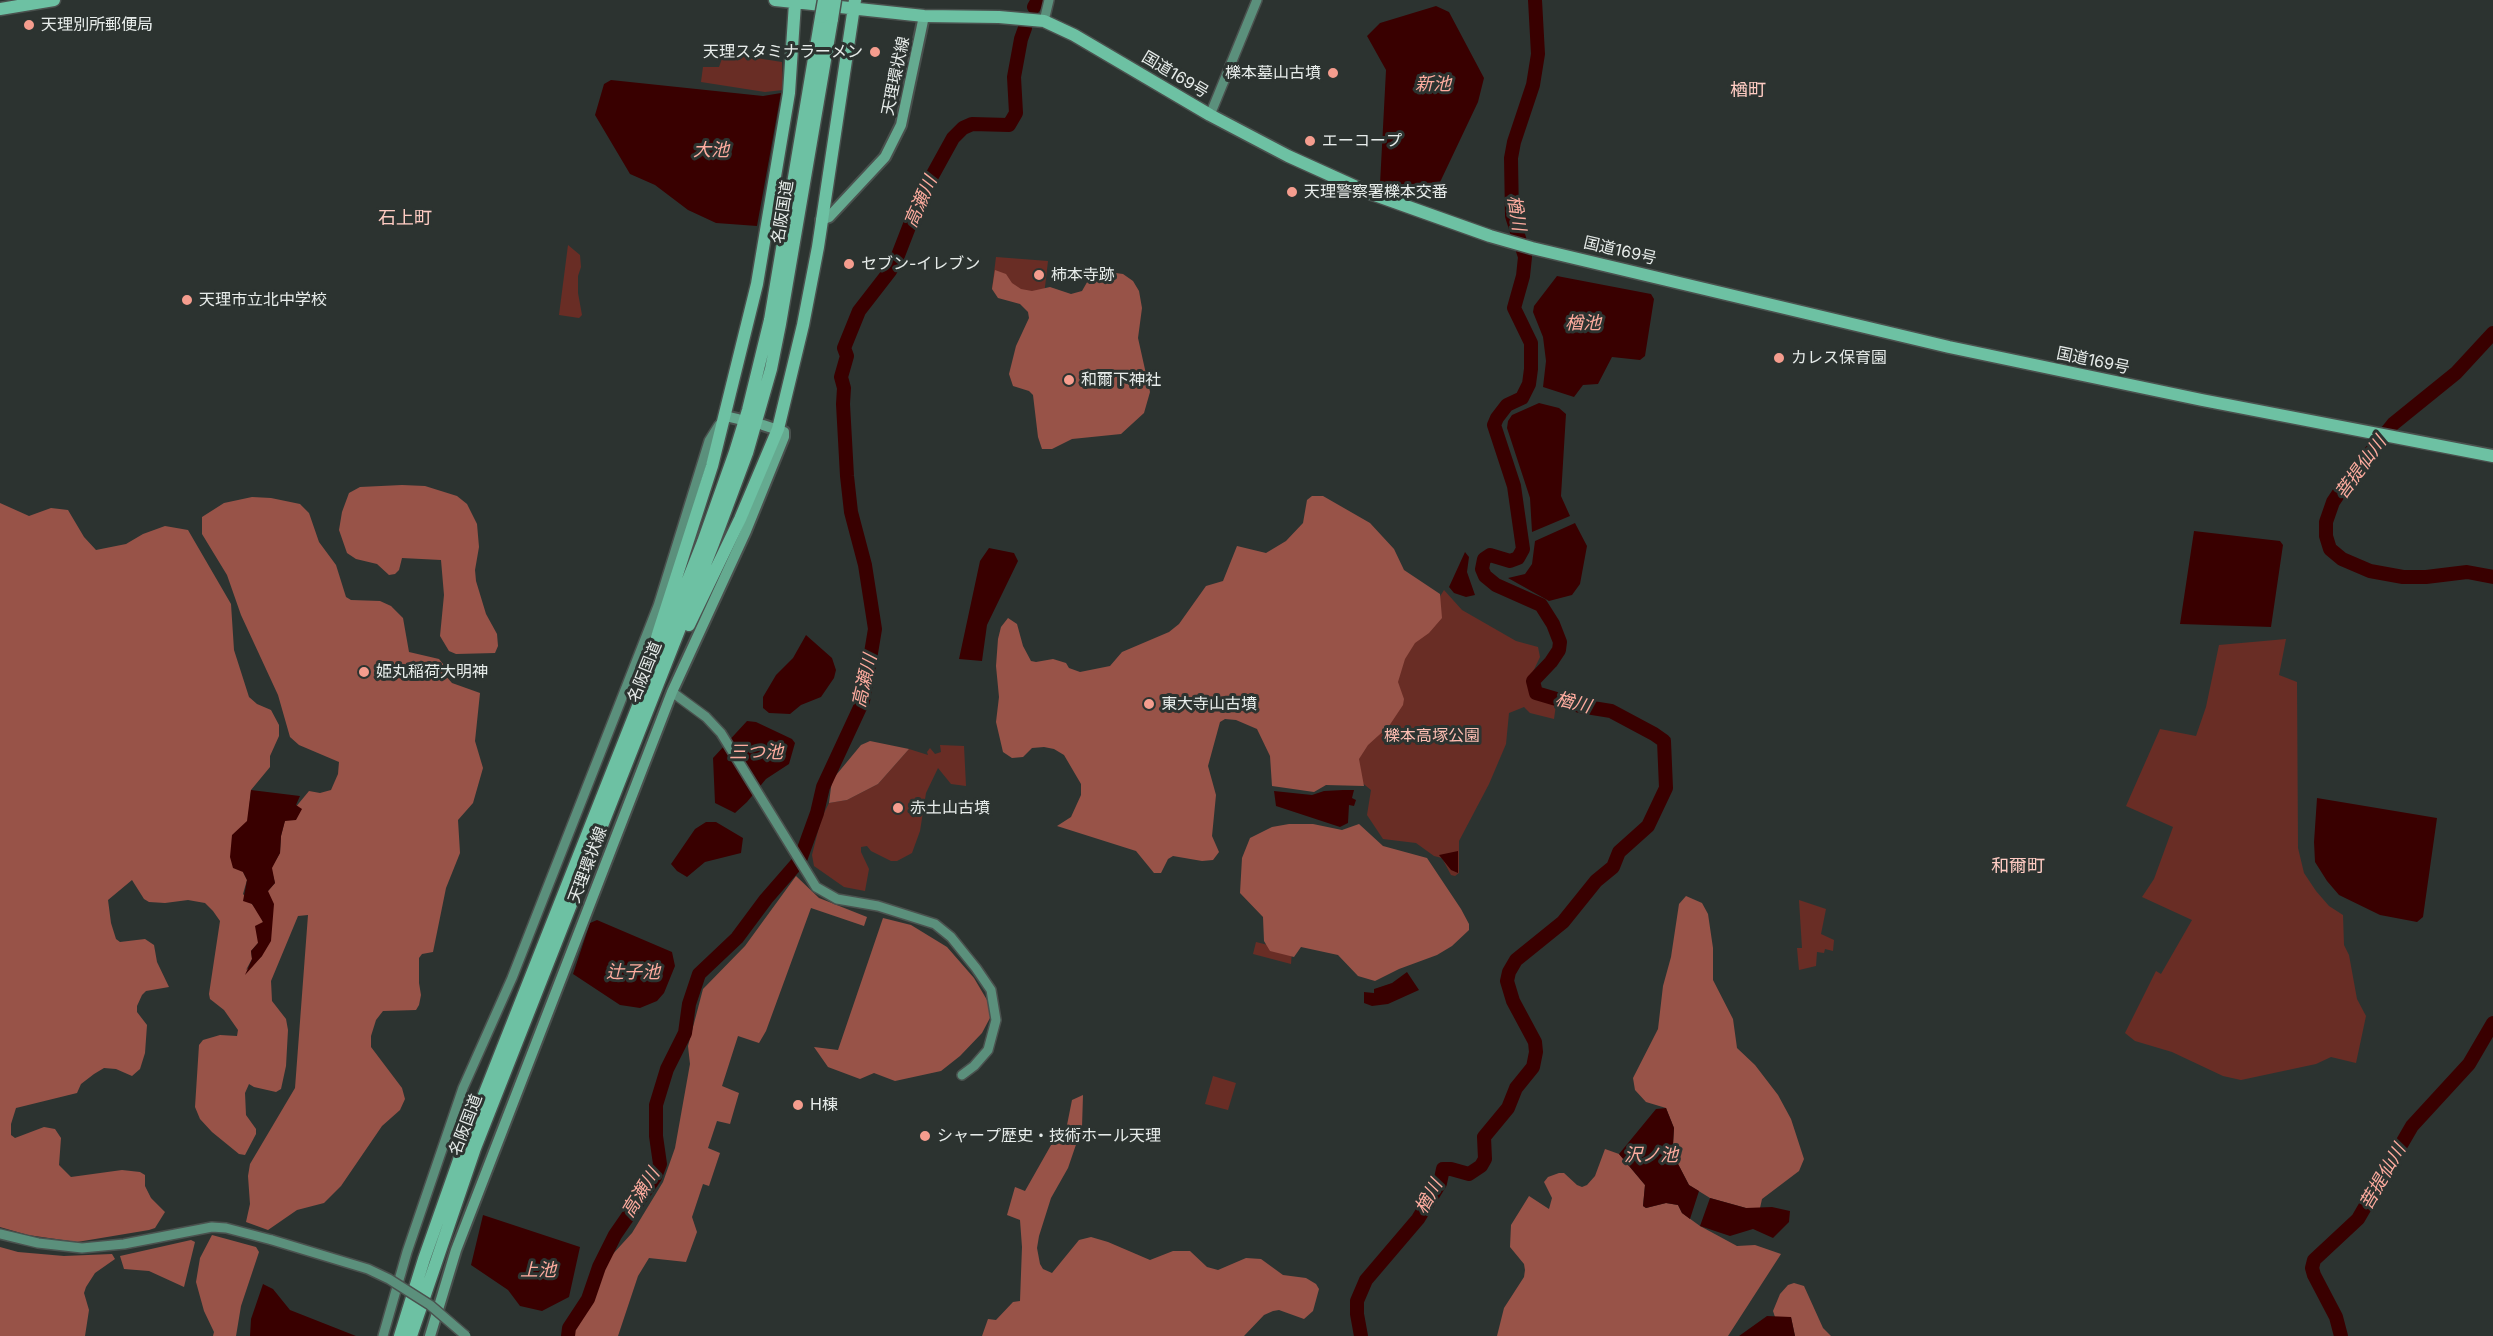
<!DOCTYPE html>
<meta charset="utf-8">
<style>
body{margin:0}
canvas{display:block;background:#2c3330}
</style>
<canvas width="2493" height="1336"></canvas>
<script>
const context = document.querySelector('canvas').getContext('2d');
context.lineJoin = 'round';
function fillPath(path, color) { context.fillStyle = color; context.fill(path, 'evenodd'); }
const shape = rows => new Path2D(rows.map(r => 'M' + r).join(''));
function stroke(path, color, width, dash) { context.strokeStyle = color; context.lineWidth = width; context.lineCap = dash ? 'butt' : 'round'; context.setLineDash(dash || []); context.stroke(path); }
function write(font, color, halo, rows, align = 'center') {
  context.font = font + ' Inter,"Noto Sans JP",sans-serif'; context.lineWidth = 6; context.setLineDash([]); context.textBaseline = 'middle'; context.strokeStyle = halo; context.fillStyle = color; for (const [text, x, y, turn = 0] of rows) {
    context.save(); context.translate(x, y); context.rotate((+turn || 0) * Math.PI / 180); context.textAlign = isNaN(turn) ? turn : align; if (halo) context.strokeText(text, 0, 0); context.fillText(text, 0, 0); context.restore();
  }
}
fillPath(shape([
 [724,53,782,62,783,90,765,92,701,82,703,67,719,67],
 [568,245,580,255,581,267,578,276,578,293,582,315,579,318,559,315],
 [996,257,1048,261,1043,304,992,289],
 [1444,590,1462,610,1516,641,1538,647,1540,657,1528,682,1535,699,1556,705,1554,719,1530,713,1524,707,1509,713,1506,744,1489,784,1459,841,1459,873,1455,876,1451,875,1442,858,1434,856,1416,843,1383,839,1367,815,1371,790,1355,777,1358,729],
 [2286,639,2279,675,2297,682,2298,848,2304,873,2316,891,2329,906,2343,915,2344,945,2349,955,2357,999,2366,1016,2356,1063,2331,1057,2316,1064,2241,1080,2223,1076,2172,1052,2135,1041,2125,1033,2156,971,2161,974,2192,920,2142,897,2154,879,2173,827,2126,806,2160,729,2196,736,2206,707,2219,645],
 [940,745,964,746,966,786,951,784,938,768,926,793,920,831,912,853,897,861,891,861,871,851,867,846,861,847,861,852,869,869,865,891,844,887,814,866,812,855,821,819,829,803,847,800,878,784,909,749,928,755,927,752,930,748,935,754,941,752],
 [1799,900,1826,909,1821,934,1834,940,1833,951,1825,949,1824,953,1817,952,1816,966,1799,970,1797,948,1802,948],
 [1256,942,1292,951,1291,964,1253,954],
 [1213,1076,1236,1083,1228,1110,1205,1104]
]), '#692d25');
fillPath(shape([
 [995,270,1006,274,1012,283,1021,289,1032,291,1050,287,1071,294,1082,291,1094,270,1123,274,1133,281,1139,291,1142,308,1138,338,1150,392,1144,413,1121,434,1072,439,1052,449,1042,449,1038,437,1033,395,1029,391,1013,386,1009,374,1016,346,1029,318,1028,312,1020,304,998,298,992,289],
 [402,485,425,486,457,496,467,504,477,524,479,547,475,570,476,581,486,614,497,634,498,646,495,653,456,654,449,651,440,636,444,595,441,560,402,558,399,570,395,574,389,575,377,564,356,559,347,553,339,530,342,512,349,493,360,487],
 [1312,496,1323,496,1370,523,1394,549,1404,570,1440,594,1442,618,1429,633,1415,643,1405,659,1398,682,1404,699,1403,705,1389,726,1368,745,1359,759,1364,786,1326,785,1314,792,1272,786,1270,756,1257,729,1236,720,1225,719,1220,722,1208,766,1216,795,1212,836,1219,852,1213,860,1202,861,1173,856,1168,859,1161,873,1154,873,1136,851,1057,826,1071,817,1081,795,1081,784,1064,755,1054,749,1044,747,1032,748,1023,757,1012,758,1003,752,996,722,999,697,996,666,998,639,1001,627,1008,618,1017,624,1023,646,1031,661,1036,662,1053,659,1066,663,1069,668,1080,672,1110,666,1122,652,1169,632,1179,624,1206,586,1223,581,1237,546,1266,553,1286,541,1303,523,1307,500],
 [252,497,271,498,300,504,309,513,319,542,336,565,346,597,351,600,380,601,391,606,403,618,409,652,439,659,443,664,444,674,452,683,480,693,475,741,483,768,473,803,458,820,460,853,446,888,433,952,422,954,419,958,419,983,421,995,419,1005,416,1010,383,1011,376,1020,371,1036,371,1047,402,1088,405,1099,400,1110,382,1126,341,1186,324,1203,297,1210,268,1230,246,1222,250,1204,248,1176,250,1164,295,1088,308,915,298,916,271,981,272,1001,286,1019,288,1030,286,1066,281,1089,276,1092,254,1087,249,1084,245,1093,246,1115,256,1129,256,1134,245,1155,239,1154,212,1132,200,1119,195,1107,199,1045,203,1040,220,1035,237,1036,238,1030,224,1010,210,999,209,994,220,921,213,911,205,903,188,900,165,903,149,902,144,899,132,880,108,900,111,923,116,939,120,942,145,939,154,945,157,962,169,987,146,991,142,995,137,1006,137,1012,147,1025,145,1053,140,1069,132,1076,116,1069,104,1068,94,1074,81,1084,77,1093,16,1108,11,1124,11,1135,15,1138,44,1127,55,1129,61,1138,59,1165,71,1177,122,1170,140,1172,145,1175,145,1186,151,1198,165,1212,155,1228,149,1230,77,1242,28,1235,0,1227,0,503,29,516,51,508,68,510,84,537,96,550,126,544,143,534,165,526,188,530,231,604,234,650,249,697,257,704,271,710,279,725,279,736,270,756,270,767,251,790,243,872,247,880,243,894,259,912,263,922,258,943,251,951,252,959,246,970,262,956,268,891,275,883,271,868,280,853,281,836,285,820,309,791,320,793,331,790,338,774,339,762,299,745,290,737,278,695,241,615,227,575,202,534,202,517,224,503],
 [870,741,909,749,878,784,847,800,829,803,832,780,861,745],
 [1289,824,1313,824,1342,830,1359,824,1383,846,1427,858,1461,909,1469,924,1469,930,1452,946,1437,955,1399,969,1375,981,1358,976,1338,955,1301,947,1294,957,1270,951,1264,941,1263,917,1240,893,1242,858,1250,838,1272,827],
 [796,876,819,898,867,917,864,926,811,908,766,1031,759,1043,738,1036,722,1086,739,1093,730,1124,717,1121,708,1148,720,1153,709,1186,703,1184,692,1217,697,1232,686,1262,649,1258,638,1276,618,1336,562,1336,586,1303,602,1266,632,1233,663,1182,675,1148,690,1064,688,1046,703,989,745,946],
 [1686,896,1702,903,1708,914,1713,948,1713,980,1733,1019,1737,1048,1755,1065,1778,1095,1791,1119,1804,1159,1799,1171,1762,1199,1760,1208,1746,1208,1710,1198,1689,1185,1677,1162,1673,1145,1674,1128,1666,1108,1646,1102,1635,1090,1633,1078,1658,1029,1663,986,1671,957,1679,904],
 [883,918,911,925,947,947,974,978,987,1000,991,1016,982,1033,960,1056,941,1071,895,1081,874,1073,860,1079,828,1067,814,1047,838,1050],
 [1083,1095,1082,1127,1068,1168,1051,1198,1039,1236,1037,1248,1040,1264,1043,1269,1052,1273,1079,1240,1091,1237,1108,1242,1150,1260,1173,1251,1190,1251,1207,1267,1218,1270,1246,1258,1261,1259,1283,1275,1306,1278,1316,1284,1319,1289,1313,1311,1304,1319,1279,1310,1273,1311,1264,1315,1244,1336,982,1336,988,1319,996,1320,1013,1302,1020,1301,1022,1247,1020,1220,1007,1215,1015,1187,1025,1191,1059,1131,1066,1130,1072,1100],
 [1605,1149,1619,1154,1645,1185,1643,1206,1646,1208,1666,1203,1678,1205,1682,1213,1700,1226,1737,1246,1755,1245,1781,1254,1728,1336,1497,1336,1504,1308,1524,1277,1525,1270,1524,1264,1510,1247,1511,1225,1529,1196,1549,1209,1552,1198,1544,1182,1548,1177,1559,1173,1564,1173,1577,1185,1582,1187,1587,1185,1595,1176],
 [212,1235,256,1247,259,1252,241,1306,236,1336,213,1336,214,1332,204,1311,196,1282,200,1258],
 [191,1240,195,1242,184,1287,149,1271,124,1269,120,1256],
 [0,1247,18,1252,64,1256,112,1254,115,1259,95,1273,86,1287,84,1293,89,1310,85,1336,0,1336],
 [1794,1283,1804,1286,1823,1328,1831,1336,1795,1336,1791,1317,1775,1317,1773,1311,1780,1294,1788,1285]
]), '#985348');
fillPath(shape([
 [1436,6,1449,12,1484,78,1478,102,1433,197,1428,197,1383,188,1380,184,1386,70,1367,36,1380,23],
 [611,80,763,96,781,93,757,226,716,223,688,210,655,185,630,174,595,115,604,84],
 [1557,276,1651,294,1654,299,1645,356,1640,360,1612,357,1598,384,1583,385,1574,397,1543,387,1546,361,1543,337,1533,312,1534,306],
 [1539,403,1559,408,1566,414,1561,496,1570,516,1532,532,1530,498,1507,428,1508,421,1512,415],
 [1575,523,1587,546,1580,584,1572,595,1549,601,1508,578,1525,574,1532,564,1535,541],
 [2194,531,2280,541,2283,545,2271,627,2180,624],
 [989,548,1014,553,1018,561,987,625,982,661,959,659,980,561],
 [1465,552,1469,557,1467,572,1475,595,1466,597,1454,593,1449,587],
 [806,635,832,658,836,670,834,678,821,697,801,705,790,714,769,713,763,708,763,697,776,675,793,658],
 [747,721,756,722,792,739,795,743,789,764,766,779,747,802,735,813,715,803,713,758],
 [251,790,300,796,296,805,302,809,296,820,285,821,281,836,280,853,272,868,275,883,268,891,274,904,271,941,262,956,245,975,252,959,251,951,258,943,255,926,263,922,252,904,243,901,247,880,243,872,233,868,230,857,232,835,247,821],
 [1343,790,1354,790,1352,798,1356,800,1354,806,1349,805,1348,823,1340,827,1276,806,1274,791,1312,795,1324,791],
 [2317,798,2437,818,2423,917,2417,922,2380,915,2339,895,2327,881,2315,862,2314,842],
 [706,822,716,822,743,838,741,853,705,862,687,877,677,871,671,864,695,829],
 [1458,851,1458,873,1451,870,1439,855],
 [597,920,672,952,675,966,664,993,657,1001,640,1008,620,1005,573,974,590,923],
 [1407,972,1419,990,1388,1004,1372,1006,1364,1003,1364,992,1374,993,1374,989,1392,983],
 [1666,1108,1674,1128,1673,1145,1677,1162,1689,1185,1699,1191,1690,1219,1682,1213,1678,1205,1666,1203,1646,1208,1643,1206,1645,1185,1619,1154,1656,1109],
 [1710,1198,1746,1208,1772,1207,1790,1211,1789,1222,1773,1238,1753,1229,1730,1236,1700,1226],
 [483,1215,580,1247,569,1297,542,1311,520,1306,508,1290,471,1265],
 [263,1284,273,1289,290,1310,356,1336,250,1336,251,1319],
 [1767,1316,1791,1317,1795,1336,1739,1336]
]), '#390000');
stroke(shape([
 [1034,7,1038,0],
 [2493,333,2456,373,2393,424,2345,484,2333,502,2326,522,2326,536,2330,549,2342,559,2370,571,2403,577,2426,577,2467,572,2493,577],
 [568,1336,569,1328,588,1299,599,1267,615,1235,655,1177,660,1164,656,1136,656,1105,667,1069,685,1033,689,1004,699,974,737,938,766,899,800,860,817,813,823,787,863,701,875,629,865,565,851,512,847,476,843,404,844,388,841,377,847,356,844,348,859,311,890,271,897,258,921,196,953,138,963,128,972,124,1009,125,1016,113,1014,77,1021,39,1025,28],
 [1361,1336,1357,1314,1357,1301,1366,1280,1418,1219,1440,1183,1443,1169,1451,1169,1469,1174,1481,1166,1485,1159,1484,1137,1508,1108,1516,1088,1533,1067,1536,1052,1535,1042,1513,1001,1507,981,1509,972,1516,960,1563,922,1596,881,1613,867,1619,852,1648,826,1666,788,1664,741,1654,734,1611,711,1580,706,1536,693,1533,681,1551,662,1559,650,1560,642,1553,624,1541,605,1496,585,1485,576,1482,569,1484,559,1490,555,1510,561,1518,558,1523,549,1514,486,1494,425,1497,418,1507,405,1522,398,1529,384,1531,369,1531,343,1514,308,1523,276,1525,257,1512,216,1511,158,1514,142,1533,85,1538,54,1535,0],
 [2341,1336,2336,1317,2314,1275,2312,1268,2314,1260,2358,1219,2412,1126,2469,1064,2493,1023]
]), '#390000', 14);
const secondary = shape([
 [1044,21,1049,0],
 [1210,115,1257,0],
 [672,692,706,717,721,733,816,887,837,899,878,906,935,924,951,937,976,968,991,990,996,1020,988,1050,974,1066,962,1075],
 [0,1234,38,1243,82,1248,124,1244,212,1227,226,1228,272,1240],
 [383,1336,407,1252,463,1088,512,978,658,606,709,441,719,425]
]);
const primary = shape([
 [821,220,829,217,885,157,901,125,924,16],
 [725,416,738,419],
 [430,1336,456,1250,672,692,746,531,784,437,784,432,763,425]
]);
const highway = shape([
 [775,0,924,16,999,17,1044,21,1074,35,1210,115,1288,156,1372,194,1490,236,1532,248,1949,347,2202,400,2493,456],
 [0,9,54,0],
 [689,625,740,519,778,429,803,325,818,247,855,0],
 [657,637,712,466,757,284,789,93,795,3],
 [400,1336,424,1259,465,1143,703,542,735,452,748,410,770,320,821,17],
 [411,1336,475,1148,713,544,747,453,771,369,780,324,832,19]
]);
stroke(secondary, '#4a514e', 12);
stroke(primary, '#4a514e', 14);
stroke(highway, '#4a514e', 15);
stroke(secondary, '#5b907c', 9);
stroke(primary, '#65aa90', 10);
stroke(highway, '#6dc1a3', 12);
const secondaryBridge = shape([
 [272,1240,368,1269,389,1279,430,1305,466,1336]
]);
const highwayBridge = shape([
 [821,17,824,0],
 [832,19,835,0]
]);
stroke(secondaryBridge, '#4a514e', 12, []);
stroke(highwayBridge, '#4a514e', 15, []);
stroke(secondaryBridge, '#5b907c', 9);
stroke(highwayBridge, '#6dc1a3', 12);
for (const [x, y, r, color] of [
 [29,25,6,"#f59d8e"],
 [875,52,6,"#f59d8e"],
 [1333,73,6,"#f59d8e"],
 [1310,141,6,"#f59d8e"],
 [1292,192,6,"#f59d8e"],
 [849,264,6,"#f59d8e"],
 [1039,275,6,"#f59d8e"],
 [187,300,6,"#f59d8e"],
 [1779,358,6,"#f59d8e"],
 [1069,380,6,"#f59d8e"],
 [364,672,6,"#f59d8e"],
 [1149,704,6,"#f59d8e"],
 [898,808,6,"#f59d8e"],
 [798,1105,6,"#f59d8e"],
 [925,1136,6,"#f59d8e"]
]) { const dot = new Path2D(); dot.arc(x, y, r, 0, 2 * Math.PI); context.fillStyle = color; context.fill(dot); stroke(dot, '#2c3330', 2); }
write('16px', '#e7ecea', '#2c3330', [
 ["天理別所郵便局",41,25],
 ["天理スタミナラーメン",863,52,"right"],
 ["櫟本墓山古墳",1321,73,"right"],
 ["エーコープ",1322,141],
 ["天理警察署櫟本交番",1304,192],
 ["セブン-イレブン",861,264],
 ["柿本寺跡",1051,275],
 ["天理市立北中学校",199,300],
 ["カレス保育園",1791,358],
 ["和爾下神社",1081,380],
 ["姫丸稲荷大明神",376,672],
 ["東大寺山古墳",1161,704],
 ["赤土山古墳",910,808],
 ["H棟",810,1105],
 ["シャープ歴史・技術ホール天理",937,1136]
], 'left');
write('16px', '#e7ecea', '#2c3330', [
 ["国道169号",1175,75,31],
 ["天理環状線",896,76,-78],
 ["名阪国道",783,212,-81],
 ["国道169号",1620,251,13],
 ["国道169号",2093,361,12],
 ["名阪国道",645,672,-68],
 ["天理環状線",588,865,-69],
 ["名阪国道",466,1125,-69]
]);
write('16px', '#fcbdb2', '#2c3330', [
 ["櫟本高塚公園",1432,736]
]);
write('italic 18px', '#feac9f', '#2c3330', [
 ["新池",1433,85],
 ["大池",711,151],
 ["高瀬川",921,202,-66],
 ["楢川",1516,213,81],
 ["楢池",1583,324],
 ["菩提仙川",2361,468,-54],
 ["高瀬川",865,681,-77],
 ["楢川",1573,703,14],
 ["三つ池",756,753],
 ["辻子池",633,973],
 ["沢ノ池",1651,1156],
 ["菩提仙川",2383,1177,-60],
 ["高瀬川",641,1193,-58],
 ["楢川",1429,1197,-61],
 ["上池",538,1271]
]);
write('18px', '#fecbc2', '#2c3330', [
 ["楢町",1748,91],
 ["石上町",405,219],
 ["和爾町",2018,867]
]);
</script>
